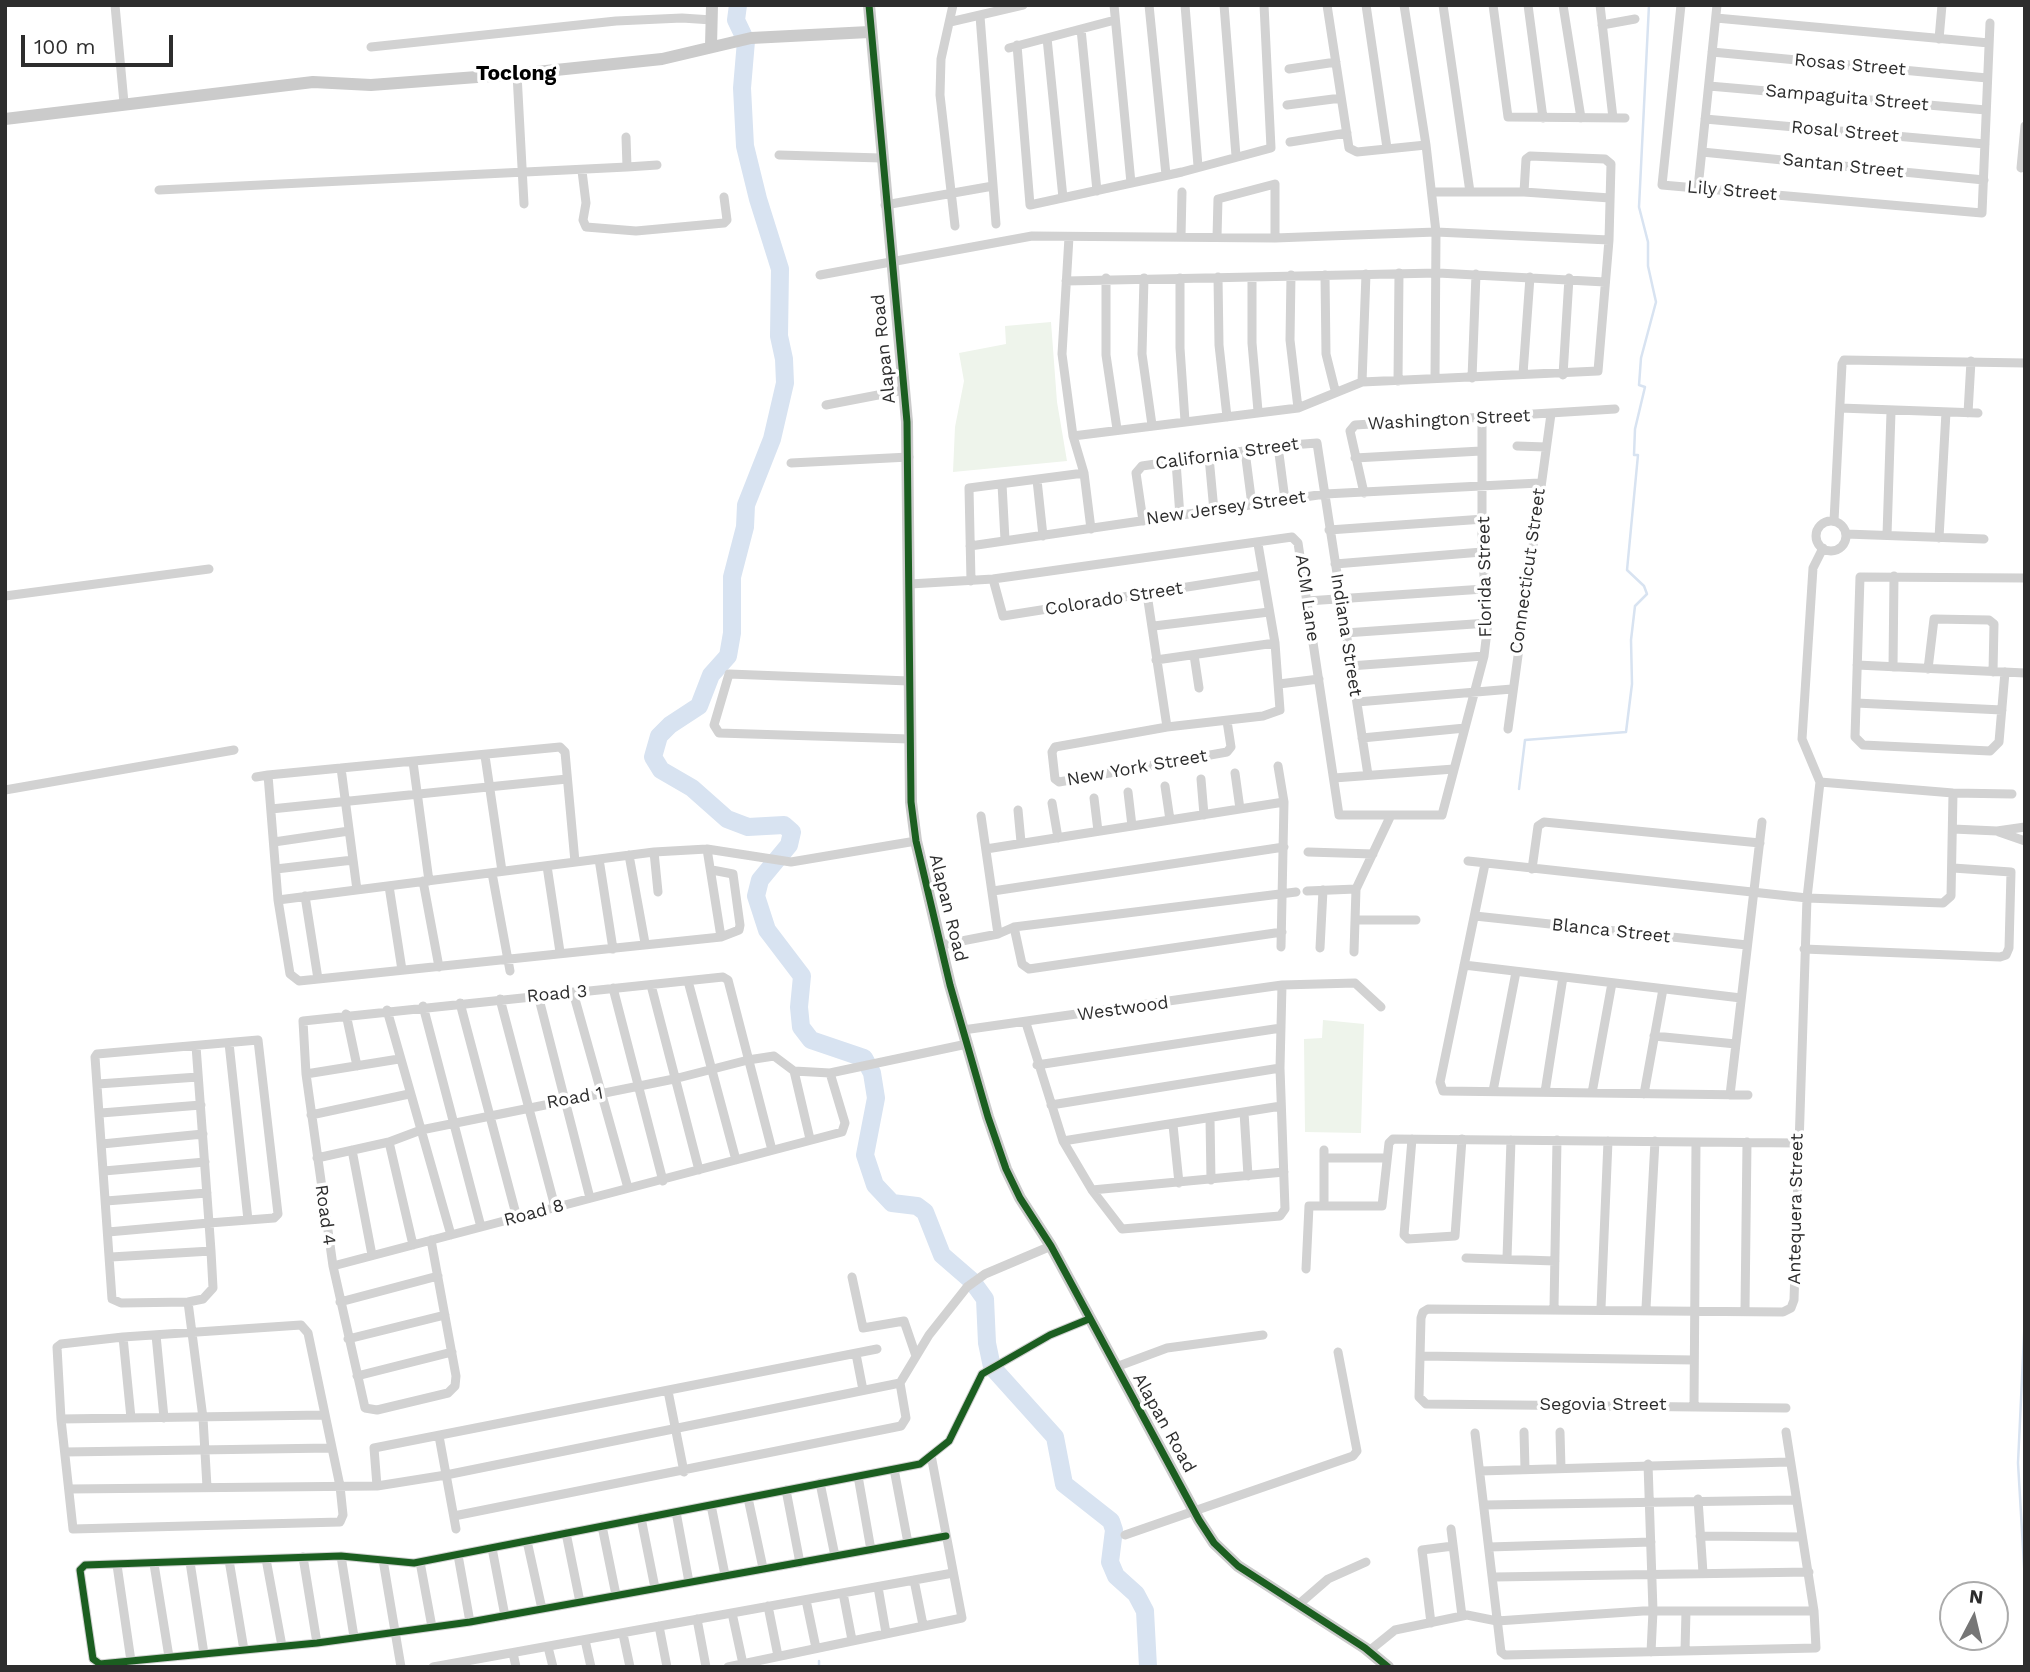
<!DOCTYPE html>
<style>
body{margin:0}
#map{position:relative;width:2030px;height:1672px;overflow:hidden;background:#fff;font-family:"Work Sans",sans-serif}
canvas{display:block}
.frame{position:absolute;inset:0;border:7px solid #2d2d2d;pointer-events:none}
.north{position:absolute;left:1939px;top:1581px;width:70px;height:70px;box-sizing:border-box;background:#fff;border:2px solid #ababab;border-radius:50%;rotate:7deg;font-size:19px;font-weight:700;line-height:28px;text-align:center;color:#2d2d2d}
.north::after{content:'';display:block;margin:auto;width:24px;height:32px;background:#767676;clip-path:polygon(50% 0,100% 100%,50% 72%,0 100%)}
.scale{position:absolute;left:21px;top:35px;width:152px;height:32px;box-sizing:border-box;border:4px solid #2d2d2d;border-top:0;padding-left:9px;font-size:21px;line-height:24px;white-space:nowrap;color:#2d2d2d;-webkit-text-stroke:5px #fff;paint-order:stroke}
</style>
<div id="map">
<canvas width="2030" height="1672"></canvas>
<div class="frame"></div>
<div class="north">N</div>
<div class="scale">100 m</div>
</div>
<script>
const context = document.querySelector('canvas').getContext('2d');
context.lineJoin = 'round';
function fillPath(path, color) { context.fillStyle = color; context.fill(path, 'evenodd'); }
const shape = rows => new Path2D(rows.map(r => 'M' + r).join(''));
function stroke(path, color, width, dash) { context.strokeStyle = color; context.lineWidth = width; context.lineCap = dash ? 'butt' : 'round'; context.setLineDash(dash || []); context.stroke(path); }
function write(font, color, halo, rows, align = 'center') {
  context.font = font + ' "Work Sans",sans-serif'; context.lineWidth = 7; context.setLineDash([]); context.textBaseline = 'middle'; context.strokeStyle = halo; context.fillStyle = color; for (const [text, x, y, turn = 0] of rows) {
    context.save(); context.translate(x, y); context.rotate((+turn || 0) * Math.PI / 180); context.textAlign = isNaN(turn) ? turn : align; if (halo) context.strokeText(text, 0, 0); context.fillText(text, 0, 0); context.restore();
  }
}
fillPath(shape([
 [1051,322,1057,402,1067,461,953,472,955,427,964,381,959,353,1006,344,1005,326],
 [1323,1020,1364,1024,1361,1133,1305,1132,1304,1039,1322,1038]
]), '#eef4eb');
stroke(shape([
 [1519,789,1525,740,1626,732,1632,684,1631,640,1635,606,1647,594,1644,586,1627,570,1638,455,1634,455,1635,429,1645,387,1639,385,1641,358,1656,302,1648,266,1648,242,1639,207,1649,5],
 [2025,1315,2018,1463,2025,1582],
 [819,1661,819,1667]
]), '#d8e3f1', 2.5);
stroke(shape([
 [738,5,736,20,746,41,742,88,745,146,758,199,780,269,779,336,784,359,785,383,772,439,746,505,745,527,732,577,732,633,728,656,711,675,699,706,670,725,659,736,653,757,661,770,692,788,727,819,748,827,784,825,792,832,789,845,760,880,756,896,767,930,802,976,799,1007,801,1027,811,1040,864,1058,872,1073,876,1098,865,1155,875,1185,892,1203,917,1206,925,1212,942,1255,972,1281,985,1299,987,1343,992,1367,1055,1437,1064,1484,1111,1521,1114,1530,1110,1562,1116,1576,1136,1594,1145,1611,1148,1667]
]), '#d8e3f1', 18);
stroke(shape([
 [115,5,124,103],
 [953,5,941,59,940,95,955,226],
 [1114,5,1131,183],
 [1149,5,1166,175],
 [1185,5,1198,166],
 [1224,5,1236,156],
 [1327,5,1349,148,1357,152,1426,145],
 [1366,5,1387,148],
 [1404,5,1426,145,1436,232,1435,378],
 [1443,5,1470,192],
 [1493,5,1508,117,1625,118],
 [1528,5,1543,118],
 [1563,5,1581,118],
 [1600,5,1613,118],
 [1681,5,1662,185,1982,213,1990,23],
 [980,16,996,224],
 [1716,18,1989,43],
 [950,22,1023,5],
 [1602,25,1635,19],
 [1081,29,1097,191],
 [1047,38,1063,198],
 [1939,39,1942,5],
 [1017,45,1030,205,1182,172,1271,148,1264,5],
 [371,47,616,21,682,18,712,20],
 [1009,48,1115,20],
 [1712,52,1987,78],
 [1289,69,1336,62],
 [517,74,524,204],
 [1709,86,1986,110],
 [1287,105,1341,98],
 [1705,119,1985,144],
 [1290,142,1347,133],
 [1702,152,1984,180],
 [779,155,881,158],
 [627,167,657,165],
 [2021,168,2025,126],
 [582,171,586,203,583,220,586,227,636,231,724,223,727,220,724,197],
 [1698,188,1717,5],
 [159,190,627,167,626,137],
 [1432,192,1524,192,1610,198],
 [885,205,993,186],
 [1069,237,1062,354,1073,436,1298,408,1362,382,1598,371,1609,240,1611,164,1605,159,1530,156,1526,159,1524,192],
 [1181,237,1182,192],
 [1217,237,1218,199,1275,184,1275,238],
 [820,275,1032,236,1275,238,1436,232,1609,240],
 [1291,275,1290,340,1298,408],
 [1325,275,1326,354,1335,390],
 [1218,277,1219,345,1227,417],
 [1252,277,1252,343,1258,411],
 [1106,278,1106,355,1117,429],
 [1144,278,1142,354,1152,425],
 [1180,278,1180,348,1185,421],
 [1066,281,1438,273,1605,282],
 [1523,374,1530,277],
 [1563,375,1569,278],
 [1472,378,1476,274],
 [1398,381,1399,273],
 [1362,382,1366,274],
 [826,405,904,390],
 [1840,408,1978,413],
 [1968,413,1971,361],
 [1073,436,1084,473,1091,529],
 [1278,446,1285,500],
 [1517,446,1546,447],
 [1245,451,1252,505],
 [1209,457,1214,511],
 [1355,458,1481,451],
 [1176,462,1180,516],
 [791,463,909,457],
 [1037,480,1043,536],
 [1002,484,1005,540],
 [1364,493,1350,431,1355,425,1615,409],
 [1143,521,1136,473,1142,466,1278,446,1317,443,1368,775],
 [1834,521,1842,364,1844,360,2025,363],
 '1816 536a15 15 0 1 1 30 0a15 15 0 1 1-30 0Z',
 [1329,530,1484,519],
 [1846,534,1984,539],
 [1887,535,1891,412],
 [1939,538,1946,412],
 [970,546,1325,494,1539,483],
 [1335,564,1482,552],
 [993,579,1003,616,1263,575],
 [971,581,969,488,1084,473],
 [910,584,993,579,1292,537,1298,543,1339,815,1442,815,1484,656,1488,623,1482,552,1482,417],
 [1147,594,1167,727],
 [5,596,209,569],
 [1307,601,1484,589],
 [1154,626,1269,612],
 [1345,633,1488,623],
 [1194,655,1199,688],
 [1156,660,1275,643],
 [1857,665,2025,673],
 [1350,666,1484,656],
 [1893,667,1894,576],
 [1928,669,1934,619,1989,620,1994,624,1993,672],
 [2005,672,1999,742,1990,751,1863,745,1855,737,1860,577,2025,578],
 [909,681,729,674,714,725,719,733,910,739],
 [1279,684,1319,679],
 [1357,702,1512,689],
 [1856,703,2002,710],
 [1227,721,1231,747,1227,752,1059,782,1055,779,1052,752,1055,747,1167,727,1263,716,1280,710,1275,643,1258,544],
 [1508,729,1551,414],
 [1362,738,1465,728],
 [485,756,502,871],
 [413,762,429,881],
 [1278,766,1284,802],
 [341,768,357,890],
 [1235,773,1240,809],
 [268,775,560,747,565,752,575,862],
 [256,777,268,775,278,900,290,974,299,981,721,937,707,849],
 [1334,778,1454,769],
 [1201,779,1204,815],
 [1820,782,1953,793,2012,794],
 [1165,786,1170,820],
 [5,790,234,750],
 [1128,792,1132,826],
 [1094,798,1098,831],
 [1052,803,1058,838],
 [271,809,567,779],
 [1018,810,1021,842],
 [981,816,998,934],
 [1953,829,1997,831,2025,827],
 [1999,832,2025,841],
 [274,842,349,831],
 [986,849,1284,802,1281,947],
 [654,852,658,892],
 [1308,852,1373,854],
 [629,855,645,943],
 [599,859,613,949],
 [1468,861,1807,898,1943,903,1951,896,1953,793],
 [1485,864,1440,1082,1443,1091,1748,1095],
 [547,866,560,952],
 [276,869,353,860],
 [1532,869,1538,826,1544,822,1760,843],
 [712,870,733,874,740,925,739,930,721,937],
 [492,873,510,971],
 [423,881,439,967],
 [389,886,402,970],
 [993,891,1284,847],
 [1307,891,1356,889],
 [305,896,318,979],
 [278,900,654,852,707,849,791,862,916,841],
 [1475,916,1747,945],
 [1355,920,1416,920],
 [1014,927,1022,964,1029,969,1282,932],
 [941,945,998,934,1014,927,1296,892],
 [1320,948,1323,890],
 [1804,949,2000,957,2006,955,2009,948,2011,872,1953,868],
 [1354,952,1356,889,1391,815],
 [1464,965,1741,998],
 [688,981,736,1160],
 [651,985,699,1170],
 [613,988,663,1181],
 [573,992,628,1188],
 [538,995,590,1198],
 [500,999,555,1207],
 [460,1003,517,1218],
 [423,1006,481,1227],
 [387,1010,451,1235],
 [346,1014,357,1066],
 [1026,1023,1063,1141,1092,1190,1122,1229,1280,1216,1285,1209,1280,1068,1282,985],
 [963,1030,1282,985,1355,983,1381,1007],
 [1654,1036,1736,1044],
 [229,1043,248,1220],
 [1037,1065,1281,1028],
 [794,1071,810,1139],
 [306,1074,399,1059],
 [98,1084,198,1077],
 [1493,1091,1516,972],
 [1545,1092,1563,977],
 [1592,1093,1612,983],
 [1644,1094,1663,989],
 [1730,1095,1762,822],
 [1051,1105,1280,1068],
 [1244,1112,1248,1176],
 [101,1113,201,1105],
 [311,1115,409,1094],
 [1210,1118,1211,1180],
 [1173,1125,1179,1183],
 [1412,1139,1404,1235,1408,1239,1455,1236,1462,1139],
 [1063,1141,1281,1106],
 [389,1142,413,1245],
 [102,1144,203,1134],
 [352,1150,372,1255],
 [1324,1150,1324,1205],
 [317,1158,389,1142,421,1130,674,1079,748,1060,774,1056,794,1071,830,1073,967,1044],
 [1324,1158,1387,1158],
 [104,1171,205,1162],
 [1092,1190,1284,1172],
 [106,1201,207,1193],
 [108,1232,209,1223,274,1218,278,1214,258,1040,97,1054,95,1057,112,1299,121,1303,188,1302,203,1299,213,1288,211,1251,209,1223,196,1046],
 [431,1240,456,1376,455,1386,448,1393,377,1410,365,1408,333,1266,306,1074,303,1021,723,977,728,980,772,1150],
 [111,1257,211,1251],
 [1466,1258,1555,1261],
 [1507,1258,1511,1140],
 [333,1266,842,1132,845,1123,830,1073],
 [1306,1269,1309,1206,1382,1206,1389,1143,1393,1139,1797,1143],
 [852,1277,863,1328,904,1321,916,1356],
 [188,1302,203,1418,207,1487],
 [340,1302,438,1276],
 [1554,1308,1557,1140],
 [1601,1308,1608,1141],
 [1646,1308,1655,1141],
 [1745,1310,1747,1142],
 [301,1325,308,1333,340,1486,343,1515,340,1522,73,1529,61,1419,57,1347,61,1344,123,1337,301,1325],
 [156,1335,164,1418],
 [123,1337,131,1418],
 [348,1339,445,1315],
 [856,1354,863,1390],
 [1420,1356,1694,1360],
 [1116,1367,1167,1348,1263,1335],
 [357,1376,452,1352],
 [668,1391,684,1472],
 [1694,1406,1696,1142],
 [1786,1408,1426,1404,1419,1397,1421,1318,1423,1312,1428,1309,1783,1312,1791,1308,1794,1300,1807,898,1820,782,1802,739,1813,568,1823,548],
 [61,1419,324,1415],
 [1524,1432,1525,1469],
 [1560,1432,1561,1468],
 [1475,1433,1501,1652,1505,1655,1816,1648,1814,1611,1786,1432],
 [439,1436,456,1529],
 [65,1452,331,1448],
 [1648,1464,1653,1611,1651,1652],
 [894,1469,908,1543],
 [1480,1471,1788,1462],
 [858,1476,871,1550],
 [820,1483,835,1556],
 [377,1486,374,1448,877,1349],
 [69,1489,377,1486,446,1475,900,1383,929,1335,967,1287,985,1274,1051,1246],
 [786,1490,800,1563],
 [748,1498,763,1568],
 [1698,1499,1703,1573],
 [711,1505,725,1575],
 [1484,1505,1794,1500],
 [676,1512,689,1582],
 [454,1516,901,1426,906,1418,900,1383],
 [641,1518,655,1588],
 [602,1526,616,1595],
 [1451,1529,1462,1616],
 [566,1533,580,1602],
 [1125,1535,1353,1456,1357,1451,1338,1352],
 [946,1536,470,1622,317,1643,100,1664,93,1659,80,1570,85,1565,341,1556,414,1563,920,1464,949,1441,982,1374,1050,1335,1089,1319],
 [1700,1536,1802,1537],
 [527,1541,542,1609],
 [1489,1547,1651,1542],
 [492,1548,505,1616],
 [458,1555,470,1622],
 [341,1556,354,1637],
 [303,1557,317,1643],
 [266,1559,282,1646],
 [229,1560,244,1650],
 [383,1560,401,1667],
 [190,1562,204,1654],
 [420,1562,432,1627],
 [154,1564,169,1657],
 [117,1565,131,1661],
 [1494,1577,1809,1572],
 [914,1580,923,1625],
 [878,1587,886,1633],
 [843,1593,852,1640],
 [806,1600,816,1648],
 [1298,1605,1328,1579,1366,1562],
 [768,1606,778,1656],
 [732,1613,743,1664],
 [697,1619,706,1667],
 [1431,1623,1422,1550,1453,1546],
 [659,1626,667,1667],
 [623,1634,630,1667],
 [585,1640,591,1667],
 [548,1647,553,1667],
 [1369,1651,1395,1630,1467,1615,1497,1621,1643,1611,1814,1611],
 [1685,1651,1686,1611],
 [513,1653,516,1667],
 [433,1667,953,1573],
 [728,1667,962,1618,931,1455]
]), '#d2d2d2', 9);
stroke(shape([
 [869,5,907,422,911,802,916,841,950,985,988,1117,1006,1169,1020,1198,1051,1246,1199,1520,1214,1543,1238,1566,1365,1648,1388,1667],
 [711,46,712,5],
 [5,119,313,82,371,85,517,74,662,59,751,38,869,32]
]), '#cbcbcb', 12);
stroke(shape([
 [869,5,907,422,911,802,916,841,950,985,988,1117,1006,1169,1020,1198,1051,1246,1199,1520,1214,1543,1238,1566,1365,1648,1388,1667],
 [946,1536,470,1622,317,1643,100,1664,93,1659,80,1570,85,1565,341,1556,414,1563,920,1464,949,1441,982,1374,1050,1335,1089,1319]
]), '#1b5e20', 7);
write('18px', '#2d2d2d', '#fff', [
 ["Rosas Street",1850,65,5],
 ["Sampaguita Street",1847,98,5],
 ["Rosal Street",1845,132,5],
 ["Santan Street",1843,166,6],
 ["Lily Street",1732,191,5],
 ["Alapan Road",884,349,-96],
 ["Washington Street",1449,420,-3],
 ["California Street",1227,454,-8],
 ["New Jersey Street",1226,508,-8],
 ["Connecticut Street",1528,571,-82],
 ["Florida Street",1485,577,-91],
 ["ACM Lane",1307,598,82],
 ["Colorado Street",1114,599,-9],
 ["Indiana Street",1346,635,81],
 ["New York Street",1137,768,-10],
 ["Alapan Road",948,908,76],
 ["Blanca Street",1611,931,6],
 ["Road 3",557,994,-5],
 ["Westwood",1123,1009,-8],
 ["Road 1",575,1098,-10],
 ["Antequera Street",1796,1209,-89],
 ["Road 8",534,1213,-15],
 ["Road 4",325,1215,82],
 ["Segovia Street",1603,1405],
 ["Alapan Road",1164,1423,61]
]);
write('bold 21px', '#000', '#fff', [
 ["Toclong",516,74]
]);
</script>
